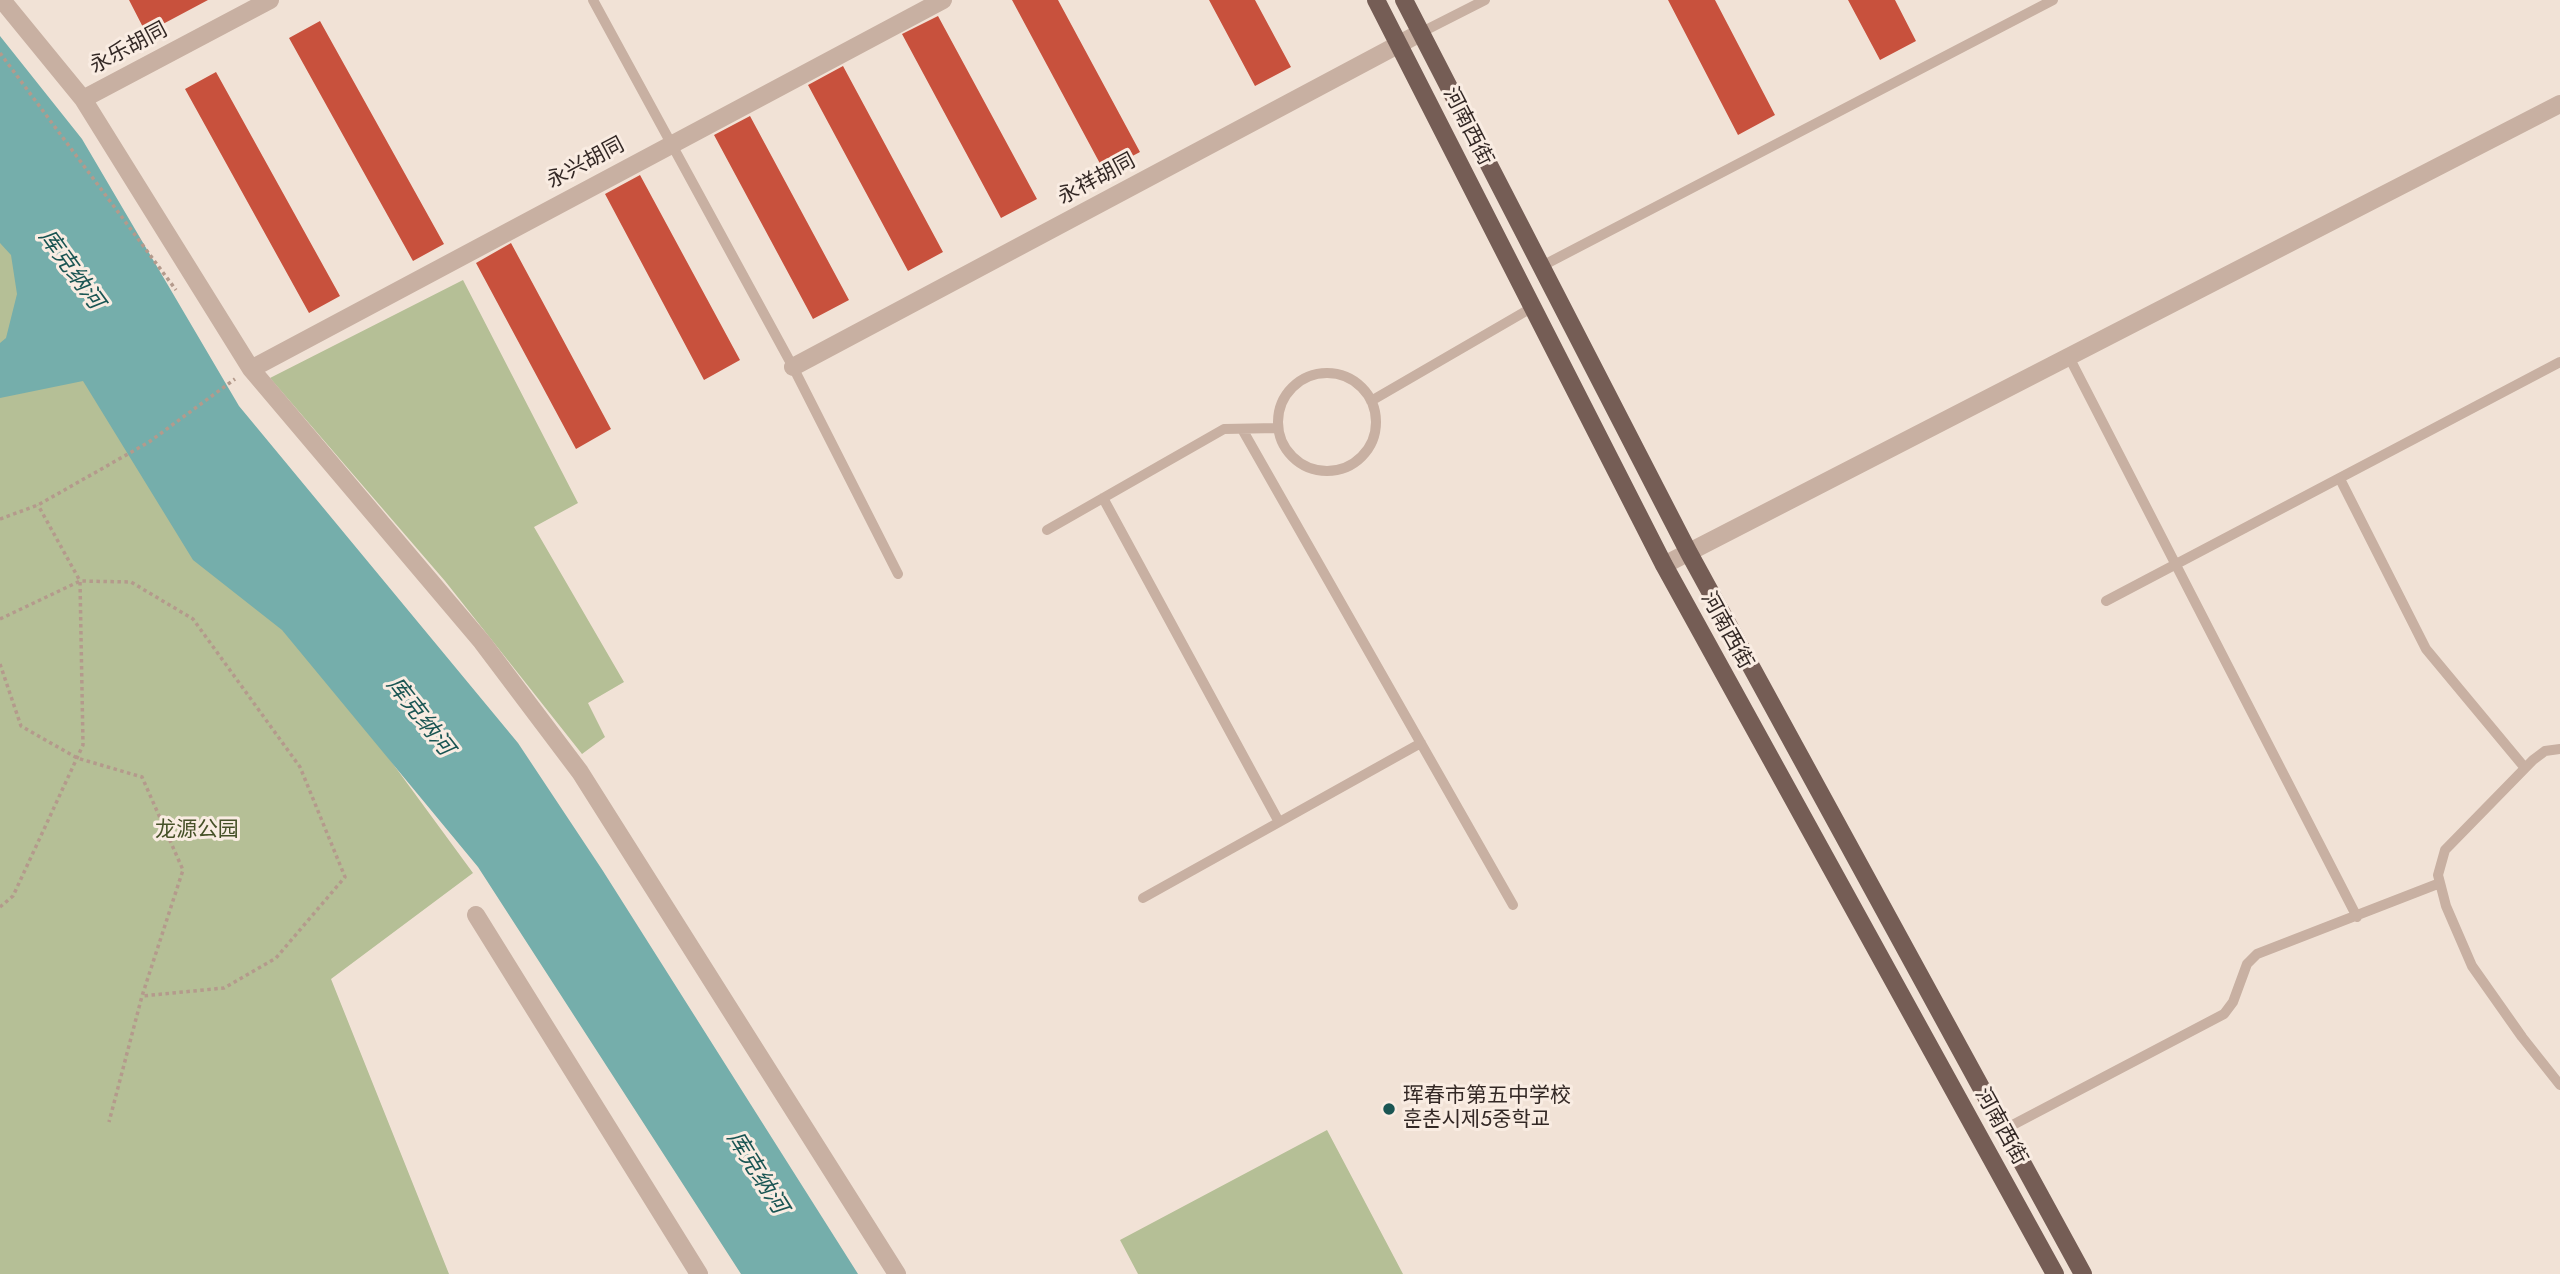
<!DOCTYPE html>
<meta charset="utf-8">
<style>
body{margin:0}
canvas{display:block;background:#f1e2d6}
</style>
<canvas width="2560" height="1274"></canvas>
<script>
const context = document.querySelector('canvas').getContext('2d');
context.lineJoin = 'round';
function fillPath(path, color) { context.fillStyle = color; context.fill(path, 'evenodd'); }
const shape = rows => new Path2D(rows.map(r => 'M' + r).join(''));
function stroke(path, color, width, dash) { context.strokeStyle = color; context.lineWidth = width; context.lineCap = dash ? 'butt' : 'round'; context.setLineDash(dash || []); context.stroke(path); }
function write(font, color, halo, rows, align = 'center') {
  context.font = font + ' Jost,"Noto Sans SC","Noto Sans KR",sans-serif'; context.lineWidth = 6; context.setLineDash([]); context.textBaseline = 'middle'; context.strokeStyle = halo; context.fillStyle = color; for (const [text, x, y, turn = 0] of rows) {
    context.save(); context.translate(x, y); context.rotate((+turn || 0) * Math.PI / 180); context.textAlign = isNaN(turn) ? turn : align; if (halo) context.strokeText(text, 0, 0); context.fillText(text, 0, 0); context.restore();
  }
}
fillPath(shape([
 [0,228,473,873,331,979,449,1274,0,1274],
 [463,280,578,503,534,527,624,682,588,703,605,737,582,754,445,581,270,378],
 [1327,1130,1403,1274,1138,1274,1120,1240]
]), '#b5bf96');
fillPath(shape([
 [0,36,82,139,239,406,518,743,603,871,858,1274,741,1274,478,867,282,630,193,560,83,381,0,398,0,343,6,338,17,294,11,255,0,243]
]), '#75aeab');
fillPath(shape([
 [129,0,208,0,146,33],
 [1012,0,1058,0,1140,152,1104,171],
 [1209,0,1255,0,1291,67,1255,86],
 [1668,0,1715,0,1775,115,1738,135],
 [1848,0,1895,0,1916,41,1880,60],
 [938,16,1037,199,1001,218,902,34],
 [320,21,444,244,413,261,289,38],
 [843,66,943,252,908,271,808,85],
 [216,72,340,296,309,313,185,89],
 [750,116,849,300,813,319,714,135],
 [640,175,740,360,704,380,605,194],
 [511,243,611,429,576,449,476,263]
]), '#c8513d');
stroke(shape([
 [0,53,176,290],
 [0,519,38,505,149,442,235,379],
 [0,619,80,581,131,582,193,619,300,767,345,877,276,958,224,988,142,996],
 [0,664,21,726,77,758,142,777,183,870,142,996,109,1122],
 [0,907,13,896,83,745,80,581,38,505]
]), '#b49a8c', 3.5, [3.5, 3.5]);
stroke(shape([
 [593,0,793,367,898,574],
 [1422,32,1485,0],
 [1542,266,2053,0],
 [2069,357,2357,917],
 '1278 422a49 49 0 1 1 98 0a49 49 0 1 1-98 0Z',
 [1371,401,1533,307],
 [1242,429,1513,905],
 [2340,479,2426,649,2525,768],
 [1103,498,1279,822],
 [1047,530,1224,429,1278,428],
 [2106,601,2560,362],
 [2560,749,2545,751,2533,760,2445,850,2438,875,2446,906,2472,966,2522,1037,2560,1085],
 [1143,898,1421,743],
 [2005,1129,2224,1014,2233,1002,2247,964,2257,954,2440,883]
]), '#c8b0a2', 10);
stroke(shape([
 [2,0,83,99,251,369,482,642,580,772,897,1274],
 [83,99,270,0],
 [793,367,1422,32],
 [251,369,943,0],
 [1664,565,2560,104],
 [476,915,699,1274]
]), '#c8b0a2', 18);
stroke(shape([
 [1376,0,1664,565,2055,1274],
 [1404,0,1689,553,2083,1274]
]), '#755d55', 18);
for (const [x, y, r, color] of [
 [1389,1109,7,"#1a5553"]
]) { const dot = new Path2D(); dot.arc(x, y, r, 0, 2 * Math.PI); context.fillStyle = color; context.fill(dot); stroke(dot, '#f9ece2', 2.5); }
write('21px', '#332825', '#f9ece2', [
 ["永乐胡同",129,49,-28],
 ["河南西街",1467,127,63],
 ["永兴胡同",586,164,-28],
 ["永祥胡同",1097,180,-28],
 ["河南西街",1726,631,61],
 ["河南西街",2000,1127,61]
]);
write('21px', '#465128', '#f9ece2', [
 ["龙源公园",197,831]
]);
write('21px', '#332825', '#f9ece2', [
 ["珲春市第五中学校",1403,1097],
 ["훈춘시제5중학교",1403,1121]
], 'left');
write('italic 23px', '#1a5553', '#f9ece2', [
 ["库克纳河",70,270,54],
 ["库克纳河",419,717,52],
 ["库克纳河",756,1173,58]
]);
</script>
